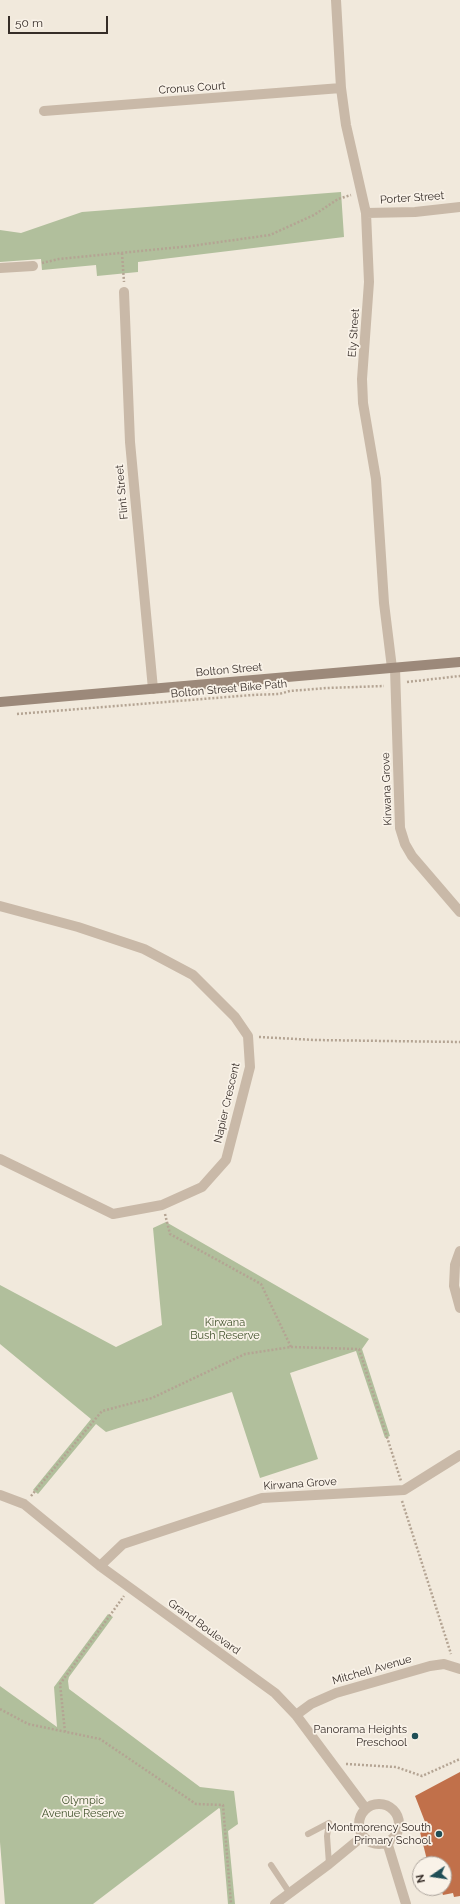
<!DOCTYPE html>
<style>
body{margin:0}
#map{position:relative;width:460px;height:1904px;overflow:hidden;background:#f1e9dc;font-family:Raleway,sans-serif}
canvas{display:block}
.north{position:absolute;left:412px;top:1856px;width:40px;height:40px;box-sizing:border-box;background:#f9f2e8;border:1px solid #aba39b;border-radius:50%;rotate:257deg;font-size:11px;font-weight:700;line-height:16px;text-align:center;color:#362d28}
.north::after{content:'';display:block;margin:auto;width:14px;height:18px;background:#1f4e56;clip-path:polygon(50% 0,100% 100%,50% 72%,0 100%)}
.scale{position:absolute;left:8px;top:16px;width:100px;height:18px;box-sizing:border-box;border:2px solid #362d28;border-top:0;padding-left:5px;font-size:12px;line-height:14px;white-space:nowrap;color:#362d28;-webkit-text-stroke:3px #f9f2e8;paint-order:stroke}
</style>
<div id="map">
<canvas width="460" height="1904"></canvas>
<div class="north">N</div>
<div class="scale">50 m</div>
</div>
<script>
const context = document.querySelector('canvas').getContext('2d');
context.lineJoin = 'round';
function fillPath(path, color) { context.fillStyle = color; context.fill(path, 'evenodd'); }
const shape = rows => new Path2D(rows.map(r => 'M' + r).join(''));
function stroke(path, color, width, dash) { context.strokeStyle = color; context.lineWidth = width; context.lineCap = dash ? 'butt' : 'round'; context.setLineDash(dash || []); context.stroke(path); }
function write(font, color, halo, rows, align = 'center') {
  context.font = font + ' Raleway,sans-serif'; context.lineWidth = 3.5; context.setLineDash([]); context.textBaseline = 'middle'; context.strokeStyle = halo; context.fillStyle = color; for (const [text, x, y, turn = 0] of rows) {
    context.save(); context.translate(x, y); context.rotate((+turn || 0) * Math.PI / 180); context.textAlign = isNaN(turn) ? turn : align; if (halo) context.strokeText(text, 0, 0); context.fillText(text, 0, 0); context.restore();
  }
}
fillPath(shape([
 [341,192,344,237,138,262,138,272,97,276,96,265,42,270,41,259,0,262,0,230,21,233,82,212],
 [166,1222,369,1339,362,1349,390,1436,385,1438,356,1351,290,1373,318,1459,260,1478,232,1392,106,1432,96,1424,38,1494,33,1490,91,1419,0,1344,0,1285,116,1347,162,1325,153,1228],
 [108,1614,113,1617,69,1677,68,1681,69,1689,200,1787,234,1791,238,1824,228,1831,235,1904,228,1904,220,1809,219,1808,93,1904,5,1904,0,1842,0,1686,57,1727,54,1687]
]), '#b1bf9c');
fillPath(shape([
 [460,1772,460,1896,454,1897,453,1893,443,1895,441,1889,436,1890,435,1888,444,1888,444,1864,428,1864,420,1832,427,1827,415,1796]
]), '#c1704a');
stroke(shape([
 [122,253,124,282],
 [42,263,59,259,191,246,270,235,314,215,338,199,351,195],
 [407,682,460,676],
 [17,714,252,695,279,694,290,691,327,688,384,686],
 [259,1037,315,1040,460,1042],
 [291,1347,359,1349,401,1481],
 [31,1496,102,1411,152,1398,245,1354,291,1347,261,1284,170,1234,165,1214],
 [402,1501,451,1654],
 [0,1709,28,1724,100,1739,196,1804,223,1805,231,1904],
 [65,1732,60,1684,124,1596],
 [346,1764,396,1767,422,1776,460,1759]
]), '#b4a493', 2.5, [2, 2]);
stroke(shape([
 [329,1823,327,1836,329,1864],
 [308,1834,329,1823],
 [271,1865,289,1892]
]), '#c9b9a8', 6);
stroke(shape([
 [336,0,341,88,346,125,366,213,369,282,362,379,363,403,376,479,384,603,392,668],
 [44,111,341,88],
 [366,213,415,212,460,207],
 [0,268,33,266],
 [124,292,130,442,153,689],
 [395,668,400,828,405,844,412,856,460,912],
 [0,906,78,927,144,949,193,975,235,1017,248,1036,250,1067,226,1160,202,1187,162,1205,113,1214,0,1159],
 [460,1251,455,1265,454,1286,460,1308],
 [0,1495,24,1504,100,1566,275,1693,296,1715,366,1809],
 [100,1566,123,1544,262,1498,404,1490,460,1455],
 [296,1715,311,1704,336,1693,430,1666,444,1664,460,1669],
 '359 1824a20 20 0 1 1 40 0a20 20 0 1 1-40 0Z',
 [387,1842,406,1904],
 [275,1904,329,1864,363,1836]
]), '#c9b9a8', 10);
stroke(shape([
 [0,702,460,662]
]), '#9c897a', 10);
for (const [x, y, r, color] of [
 [415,1736,4,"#1f4e56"],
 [439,1834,4,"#1f4e56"]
]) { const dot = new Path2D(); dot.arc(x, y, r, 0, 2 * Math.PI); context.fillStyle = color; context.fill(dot); stroke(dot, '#f9f2e8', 1.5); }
write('11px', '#362d28', '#f9f2e8', [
 ["Cronus Court",192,88,-4],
 ["Porter Street",412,198,-4],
 ["Ely Street",354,333,-86],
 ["Flint Street",122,492,-95],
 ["Bolton Street",229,670,-5],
 ["Bolton Street Bike Path",229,689,-5],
 ["Kirwana Grove",387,789,-92],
 ["Napier Crescent",227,1103,-77],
 ["Kirwana Grove",300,1484,-4],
 ["Grand Boulevard",204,1627,36],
 ["Mitchell Avenue",372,1670,-16]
]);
write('11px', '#42532d', '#f9f2e8', [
 ["Kirwana",225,1323],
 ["Bush Reserve",225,1336],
 ["Olympic",83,1801],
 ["Avenue Reserve",83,1814]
]);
write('11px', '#362d28', '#f9f2e8', [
 ["Panorama Heights",407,1730],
 ["Preschool",407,1743],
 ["Montmorency South",431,1828],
 ["Primary School",431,1841]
], 'right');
</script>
